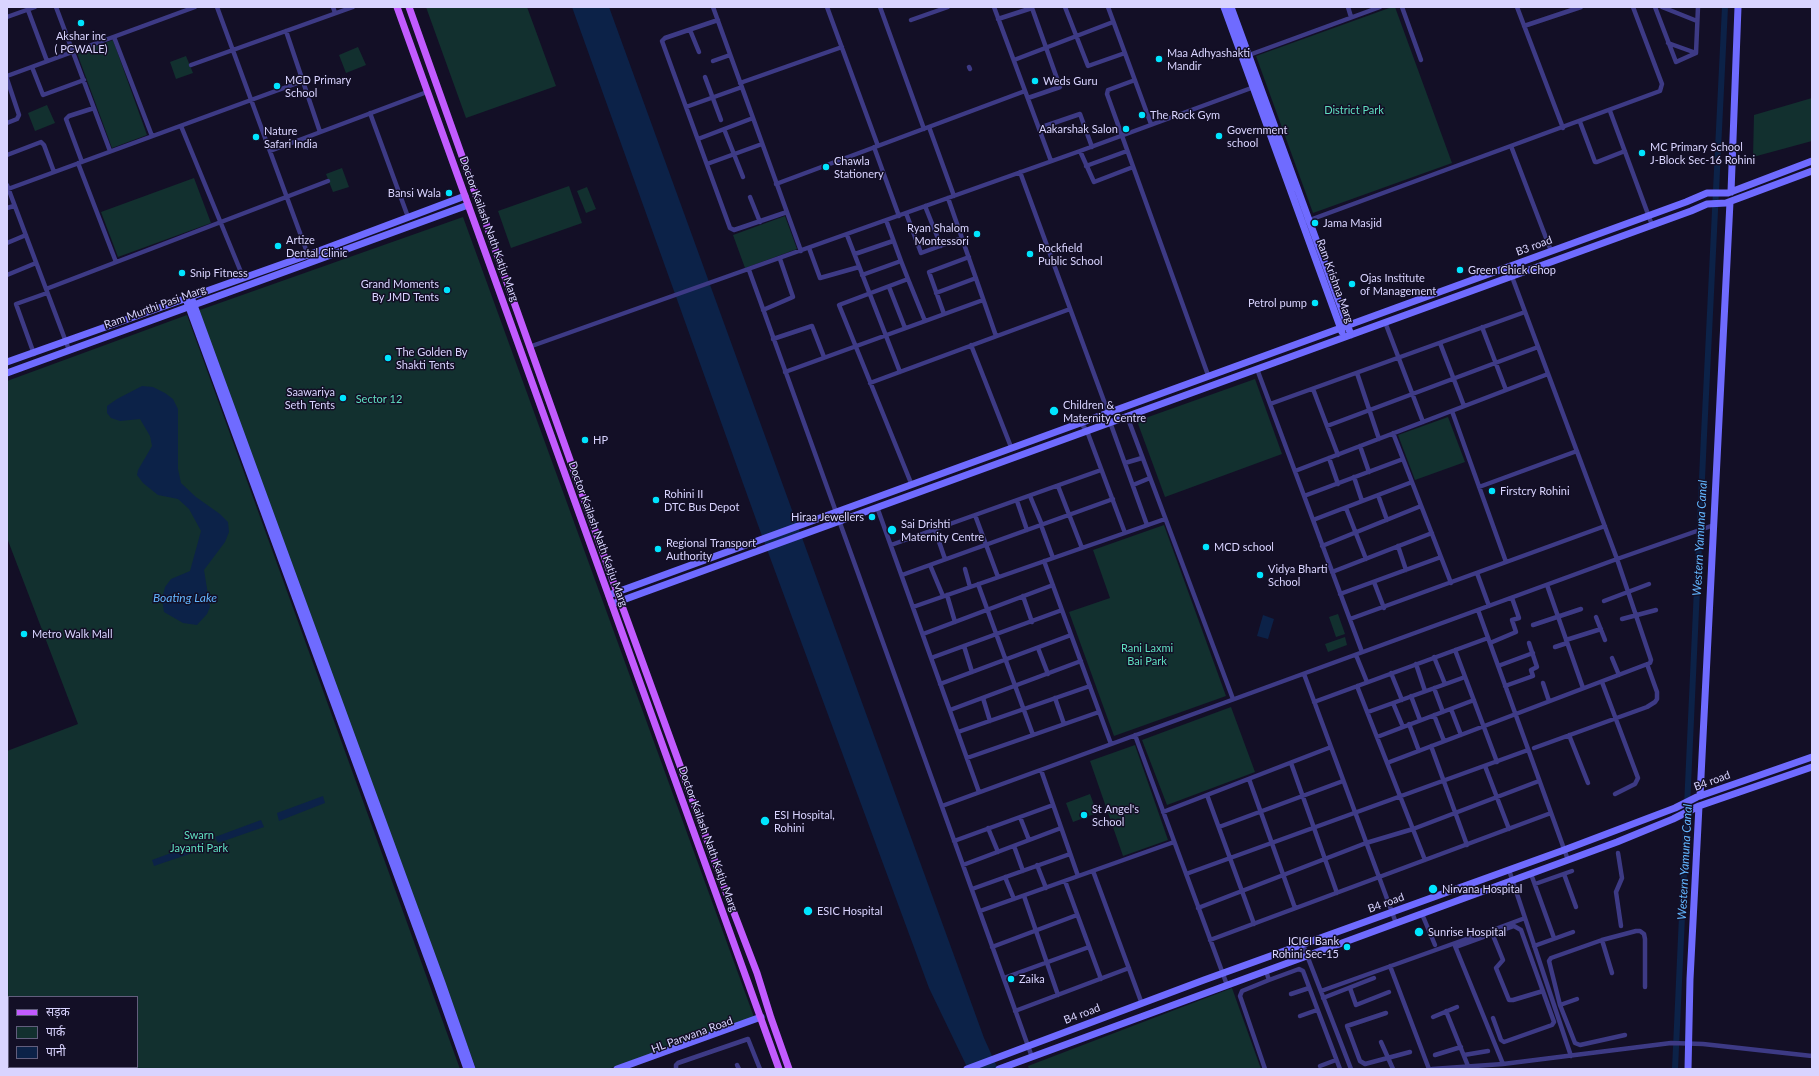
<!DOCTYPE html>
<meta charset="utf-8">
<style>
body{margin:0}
#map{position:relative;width:1819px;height:1076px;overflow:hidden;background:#130f26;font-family:Lato,"Noto Sans Devanagari",sans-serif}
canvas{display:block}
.frame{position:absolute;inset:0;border:8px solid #d9d4ff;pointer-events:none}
.legend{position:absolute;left:8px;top:996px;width:130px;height:72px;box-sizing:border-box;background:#130f26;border:1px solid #625e7d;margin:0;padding:5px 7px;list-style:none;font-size:12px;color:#d9d4ff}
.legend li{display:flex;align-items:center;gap:8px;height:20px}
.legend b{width:20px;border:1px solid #625e7d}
</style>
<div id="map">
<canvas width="1819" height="1076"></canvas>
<div class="frame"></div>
<ul class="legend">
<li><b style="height:5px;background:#c25bff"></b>सड़क</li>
<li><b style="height:11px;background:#12302f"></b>पार्क</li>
<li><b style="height:11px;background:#0c2248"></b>पानी</li>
</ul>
</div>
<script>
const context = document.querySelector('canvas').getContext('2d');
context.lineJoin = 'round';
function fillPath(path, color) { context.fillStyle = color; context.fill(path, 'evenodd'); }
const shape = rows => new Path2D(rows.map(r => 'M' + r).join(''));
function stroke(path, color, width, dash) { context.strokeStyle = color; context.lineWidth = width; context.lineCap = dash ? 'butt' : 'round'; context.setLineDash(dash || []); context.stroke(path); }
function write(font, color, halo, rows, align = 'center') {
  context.font = font + ' Lato,sans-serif'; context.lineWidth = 3; context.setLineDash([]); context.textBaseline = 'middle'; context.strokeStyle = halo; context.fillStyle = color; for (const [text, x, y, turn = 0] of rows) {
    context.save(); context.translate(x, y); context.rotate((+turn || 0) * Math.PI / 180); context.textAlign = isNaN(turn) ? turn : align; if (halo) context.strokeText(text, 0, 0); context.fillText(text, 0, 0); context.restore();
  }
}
fillPath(shape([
 [426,7,527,7,556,86,466,118],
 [1392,7,1395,7,1452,163,1313,213,1256,56],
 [113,40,147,135,112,148,77,53],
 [358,47,366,65,346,73,339,55],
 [186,56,193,73,176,79,170,62],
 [1812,98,1812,141,1753,157,1754,115],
 [47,105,55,123,35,131,28,113],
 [342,168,349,187,333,192,326,174],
 [194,178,211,223,118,257,101,212],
 [569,186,582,223,511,248,498,211],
 [587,187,596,209,586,213,577,191],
 [785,216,797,249,745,268,733,235],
 [463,217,754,1017,608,1069,476,1069,197,311],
 [187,315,460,1069,7,1069,7,751,78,724,7,538,7,381],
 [9,997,137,997,137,1067,9,1067],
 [1255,379,1282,454,1165,497,1137,421],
 [1448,417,1465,462,1415,480,1398,435],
 [1164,525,1226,696,1114,736,1069,612,1110,598,1093,550],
 [1338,614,1345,634,1336,637,1329,617],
 [1345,637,1347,645,1328,652,1325,644],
 [1231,707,1255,772,1167,805,1142,740],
 [1135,745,1168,840,1123,856,1090,761],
 [1090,794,1097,813,1073,822,1066,803],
 [1232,988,1261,1069,1029,1069,1028,1066]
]), '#12302f');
fillPath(shape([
 [572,7,609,7,984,1038,998,1069,968,1069,929,988,758,525],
 [142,386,153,387,165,393,173,399,178,409,178,469,181,483,196,497,220,514,228,522,229,532,225,542,204,570,210,607,207,614,197,625,183,623,164,612,162,599,165,587,171,579,190,571,201,531,189,509,178,499,158,495,143,483,137,475,138,470,152,446,150,436,140,419,120,421,111,418,107,413,107,406,117,399],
 [1263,615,1274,619,1268,639,1257,636],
 [323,796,325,803,279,821,277,813],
 [261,820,264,827,218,843,215,837],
 [201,842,204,849,154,866,152,860]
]), '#0c2248');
stroke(shape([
 [1675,1069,1704,435,1725,7]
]), '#0c2248', 6);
stroke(shape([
 [56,7,110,151],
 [217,7,311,263],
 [333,7,335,13],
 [713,7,801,251],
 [827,7,878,146],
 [880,7,924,129],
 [994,7,1051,161],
 [1065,7,1088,66,1125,53],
 [1108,7,1151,124],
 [1348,7,1351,17],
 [1402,7,1421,60],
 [1517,7,1563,128],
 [1655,7,1676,62,1696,53,1698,7],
 [1662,7,1697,21],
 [28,10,47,61],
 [7,17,35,7],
 [998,19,1032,8,1060,87,1028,98],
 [718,20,665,38,662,41,730,228,734,230,787,212],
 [911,20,948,7],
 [1524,26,1581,7],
 [690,30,699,52],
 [286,31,320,132],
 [114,37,152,136],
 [1668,43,1696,53],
 [1249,55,1380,7],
 [1014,60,1113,22],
 [713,61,730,55],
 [191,65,353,7],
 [32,67,43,95,84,80],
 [969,67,970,69],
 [7,76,195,7],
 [705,77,721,120],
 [7,79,19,115,17,119,7,123],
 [1135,80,1108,90,1107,94,1208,375],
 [740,83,842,47],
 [686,107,742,87],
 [1610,111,1652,225],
 [370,113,408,217],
 [1580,122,1595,162,1597,162,1625,151],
 [181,126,243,277],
 [929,127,954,196],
 [1039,128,1080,114,1092,147],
 [724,129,743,177],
 [698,139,753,118],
 [1511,146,1551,251],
 [874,147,899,216],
 [270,151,427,92],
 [1080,151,1094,182,1133,167],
 [7,155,41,142,44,145,54,172],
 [82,162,66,119,69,116,94,108],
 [78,163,116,262],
 [707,164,762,144],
 [1086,166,1127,151],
 [1020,172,1108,412],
 [776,184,1025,91],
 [7,185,69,350],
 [8,189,303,81],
 [750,197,760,222],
 [948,198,996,336],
 [925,206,941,246],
 [7,208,14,206],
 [906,213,921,253,962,238],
 [1307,221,1660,91,1662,84,1633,7],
 [847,235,900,372],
 [7,243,26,235],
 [809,248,820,278,859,267],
 [855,254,893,241],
 [901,261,908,279],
 [749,270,1032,1057],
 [7,275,36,263],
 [862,275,901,261,886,220],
 [889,287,905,328],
 [46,289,328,181],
 [936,293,976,278],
 [763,310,793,297,780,259],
 [944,314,929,272,969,257],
 [1385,322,1423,422],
 [1482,327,1506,390],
 [773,339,812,326,824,357],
 [1440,343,1464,406],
 [971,345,1011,447],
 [529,347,1080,151,1254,87],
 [34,354,16,304,47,293],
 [1257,369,1362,652],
 [785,372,983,300],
 [1357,373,1379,439],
 [870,383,1070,309],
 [1313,389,1338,455],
 [1270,404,1525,312],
 [1452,411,1506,562],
 [1127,416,1233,699],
 [1080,422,1087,431,1125,533],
 [1110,422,1147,525],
 [1327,426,1538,347],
 [1393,433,1451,583],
 [1360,446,1369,472],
 [1329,458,1338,484],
 [1125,463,1142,458],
 [1295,471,1548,374],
 [1354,477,1362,501],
 [911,483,839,305,908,279,925,321],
 [1133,485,1150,478],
 [1058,486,1082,548],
 [1479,487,1577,451],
 [1378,495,1387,520],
 [1030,496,1042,525],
 [1304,496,1403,459],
 [1017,501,1027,530],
 [877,507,979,792],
 [1346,508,1366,559],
 [975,515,998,577],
 [1313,520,1412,482],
 [1041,525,1053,558],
 [935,530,945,559],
 [891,545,1101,470],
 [1322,546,1421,506],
 [1398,546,1406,570],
 [1044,561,1111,744],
 [930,565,943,596],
 [965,569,970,587],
 [1332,572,1432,533],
 [1477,573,1489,606],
 [902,575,1113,499],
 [1374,582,1384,608],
 [978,584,1033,735],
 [1547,585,1583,688],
 [1340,594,1441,557],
 [947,595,955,622],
 [1023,596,1032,622],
 [1604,601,1649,584],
 [913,607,1165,519],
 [1478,610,1568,860],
 [1596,617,1605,640],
 [1350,619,1605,526],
 [1622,619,1656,610],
 [1533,625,1581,609],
 [923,634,1053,585],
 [1566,640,1601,629],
 [1490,643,1516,632,1512,620,1519,618,1512,598],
 [964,646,972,672],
 [1555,647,1567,643],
 [1038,648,1048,674],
 [1455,650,1497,762],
 [1356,655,1367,682],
 [1434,657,1445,684],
 [931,658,1062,610],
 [1612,658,1619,675],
 [1416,664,1425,691],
 [1498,666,1533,653],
 [1391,673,1402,700],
 [1304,674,1396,923],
 [1602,682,1638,778,1635,784,1615,794],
 [1543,683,1549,701],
 [940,684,1071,635],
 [1357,686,1425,860],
 [1505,686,1533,676,1531,670,1537,667,1529,643],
 [1434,688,1443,712],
 [1411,696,1420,720],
 [983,698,990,721],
 [1055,698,1064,724],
 [1314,702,1488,638],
 [1393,703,1403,727],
 [1451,709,1461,735],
 [950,710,1081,661],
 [1368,712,1465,677],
 [1434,715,1444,741],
 [1409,724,1419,751],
 [958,732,1090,686],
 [1135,735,1227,985],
 [1569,735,1588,783],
 [1377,737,1474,700],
 [1431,746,1467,845],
 [1534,748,1647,707,1655,702,1657,699,1657,692,1647,664],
 [967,758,1099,712],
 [1291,763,1337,893],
 [1387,763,1650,663,1651,660,1617,559,1714,525],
 [1485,766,1509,829],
 [1041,770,1078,876],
 [1249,779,1295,908],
 [1207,795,1254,924],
 [942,806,1617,559,1508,266],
 [1163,812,1331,747],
 [1020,817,1029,840],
 [1219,827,1343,781],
 [988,828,998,852],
 [954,841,1053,805],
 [1014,846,1023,871],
 [1618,853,1622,878,1616,892,1621,926],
 [963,865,1061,828],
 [1037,865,1046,888],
 [1509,870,1571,1056],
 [1093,871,1142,1004],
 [1186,874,1528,750],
 [1531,874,1554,938],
 [1564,874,1576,907],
 [1005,877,1014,899],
 [1065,881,1101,979],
 [1535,884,1572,871],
 [972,889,1070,854],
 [1024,896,1058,995],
 [1198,908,1366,843,1413,829,1539,781],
 [980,911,1174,842],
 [1422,914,1435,945],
 [1490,931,1525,918],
 [1492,933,1503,960,1496,968,1509,1000,1513,1000,1543,991],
 [1210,940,1551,813],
 [1602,940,1612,973],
 [1303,945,1351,1069],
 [1455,946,1503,1064],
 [1534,946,1573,932],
 [992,947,1077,915],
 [1456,947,1514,926,1521,930,1554,1022,1552,1025,1504,1042,1501,1040,1493,1018],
 [1390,966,1429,1069],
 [1004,978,1089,947],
 [1269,980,1299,969,1303,971,1340,1069],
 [1350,988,1356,1005,1389,992],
 [1321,991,1472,937],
 [1291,994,1309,988],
 [1323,998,1374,978],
 [1560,1005,1577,999],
 [1015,1011,1129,968],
 [1446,1011,1468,1066],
 [1386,1013,1347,1026,1360,1061,1365,1064,1410,1052],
 [1300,1016,1317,1010],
 [1433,1017,1457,1007],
 [1625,1035,1580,1045,1575,1043,1560,1005,1549,961,1551,958,1602,940,1636,931,1640,931,1644,934,1645,939,1645,987],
 [1381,1042,1393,1069],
 [1435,1055,1461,1047],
 [1464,1055,1488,1051],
 [737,1065,739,1069],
 [1320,1066,1336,1060],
 [676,1069,676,1065,678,1063,748,1039,760,1069],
 [1265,1069,1240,996,1242,991,1269,980,1266,971],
 [1432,1069,1503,1064,1671,1043,1703,1044,1812,1056]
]), '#3d3a85', 4.5);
stroke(shape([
 [1224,7,1342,332],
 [1231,7,1351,335],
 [1731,192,1738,7],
 [191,297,442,983,472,1069],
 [186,299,437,984,467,1069],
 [7,362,308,255,465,196],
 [7,373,468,205],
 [609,595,1686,202,1707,193,1728,193,1812,161],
 [612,604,1691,211,1707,204,1726,203,1812,171],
 [1700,796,1730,202],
 [617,1069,761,1017],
 [967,1069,1204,980,1564,850,1675,808,1697,797,1812,757],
 [999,1069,1617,842,1673,819,1699,806,1812,767],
 [1688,1069,1690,979,1699,806]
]), '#6f6bff', 7);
stroke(shape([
 [397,7,779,1069],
 [409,7,617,592,726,892,757,973,771,1018,789,1069]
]), '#c25bff', 7);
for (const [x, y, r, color] of [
 [81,23,4,"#00e5ff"],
 [1159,59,4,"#00e5ff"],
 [1035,81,4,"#00e5ff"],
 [277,86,4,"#00e5ff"],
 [1142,115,4,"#00e5ff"],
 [1126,129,4,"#00e5ff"],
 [1219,136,4,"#00e5ff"],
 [256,137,4,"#00e5ff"],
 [1642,153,4,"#00e5ff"],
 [826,167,4,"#00e5ff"],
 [449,193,4,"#00e5ff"],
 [1315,223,4,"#00e5ff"],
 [977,234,4,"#00e5ff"],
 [278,246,4,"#00e5ff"],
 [1030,254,4,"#00e5ff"],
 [1460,270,4,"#00e5ff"],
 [182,273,4,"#00e5ff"],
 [1352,284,4,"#00e5ff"],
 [447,290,4,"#00e5ff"],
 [1315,303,4,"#00e5ff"],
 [388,358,4,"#00e5ff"],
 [343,398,4,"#00e5ff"],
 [1054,411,5,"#00e5ff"],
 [585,440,4,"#00e5ff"],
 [1492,491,4,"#00e5ff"],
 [656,500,4,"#00e5ff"],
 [872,517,4,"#00e5ff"],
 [892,530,5,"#00e5ff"],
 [1206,547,4,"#00e5ff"],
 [658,549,4,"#00e5ff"],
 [1260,575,4,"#00e5ff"],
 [24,634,4,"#00e5ff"],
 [1084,815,4,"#00e5ff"],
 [765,821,5,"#00e5ff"],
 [1433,889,5,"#00e5ff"],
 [808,911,5,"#00e5ff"],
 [1419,932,5,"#00e5ff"],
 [1347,947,4,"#00e5ff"],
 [1011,979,4,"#00e5ff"]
]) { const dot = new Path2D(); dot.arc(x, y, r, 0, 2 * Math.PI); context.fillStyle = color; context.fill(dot); stroke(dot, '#130f26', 1.5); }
write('11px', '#d9d4ff', '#130f26', [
 ["Akshar inc",81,36,"center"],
 ["( PCWALE)",81,49,"center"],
 ["Maa Adhyashakti",1167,53],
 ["Mandir",1167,66],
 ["MCD Primary",285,80],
 ["School",285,93],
 ["Weds Guru",1043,81],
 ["The Rock Gym",1150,115],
 ["Aakarshak Salon",1118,129,"right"],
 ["Government",1227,130],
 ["school",1227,143],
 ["Nature",264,131],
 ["Safari India",264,144],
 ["MC Primary School",1650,147],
 ["J-Block Sec-16 Rohini",1650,160],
 ["Chawla",834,161],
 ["Stationery",834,174],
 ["Bansi Wala",441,193,"right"],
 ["Jama Masjid",1323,223],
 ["Ryan Shalom",969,228,"right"],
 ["Montessori",969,241,"right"],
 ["Artize",286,240],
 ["Dental Clinic",286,253],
 ["Rockfield",1038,248],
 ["Public School",1038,261],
 ["Green Chick Chop",1468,270],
 ["Snip Fitness",190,273],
 ["Ojas Institute",1360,278],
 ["of Management",1360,291],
 ["Grand Moments",439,284,"right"],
 ["By JMD Tents",439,297,"right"],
 ["Petrol pump",1307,303,"right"],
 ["The Golden By",396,352],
 ["Shakti Tents",396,365],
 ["Saawariya",335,392,"right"],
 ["Seth Tents",335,405,"right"],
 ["Children &",1063,405],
 ["Maternity Centre",1063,418],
 ["HP",593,440],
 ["Firstcry Rohini",1500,491],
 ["Rohini II",664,494],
 ["DTC Bus Depot",664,507],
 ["Hiraa Jewellers",864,517,"right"],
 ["Sai Drishti",901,524],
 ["Maternity Centre",901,537],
 ["Regional Transport",666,543],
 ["Authority",666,556],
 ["MCD school",1214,547],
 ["Vidya Bharti",1268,569],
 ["School",1268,582],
 ["Metro Walk Mall",32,634],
 ["St Angel's",1092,809],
 ["School",1092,822],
 ["ESI Hospital,",774,815],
 ["Rohini",774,828],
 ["Nirvana Hospital",1442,889],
 ["ESIC Hospital",817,911],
 ["Sunrise Hospital",1428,932],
 ["ICICI Bank",1339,941,"right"],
 ["Rohini Sec-15",1339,954,"right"],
 ["Zaika",1019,979]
], 'left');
write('11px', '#5fe0c0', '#130f26', [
 ["District Park",1354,110],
 ["Sector 12",379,399],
 ["Rani Laxmi",1147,648],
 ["Bai Park",1147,661],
 ["Swarn",199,835],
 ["Jayanti Park",199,848]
]);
write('11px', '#d9d4ff', '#130f26', [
 ["Doctor Kailash Nath Katju Marg",489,229,70],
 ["B3 road",1534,246,-20],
 ["Ram Krishna Marg",1335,281,70],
 ["Ram Murthi Pasi Marg",155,307,-20],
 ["Doctor Kailash Nath Katju Marg",598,534,70],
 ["B4 road",1712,781,-20],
 ["Doctor Kailash Nath Katju Marg",708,839,70],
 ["B4 road",1386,903,-20],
 ["B4 road",1082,1014,-21],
 ["HL Parwana Road",692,1035,-20]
]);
write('italic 12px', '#62b6ff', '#130f26', [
 ["Western Yamuna Canal",1700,538,-87],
 ["Boating Lake",185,598],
 ["Western Yamuna Canal",1685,862,-87]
]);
</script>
